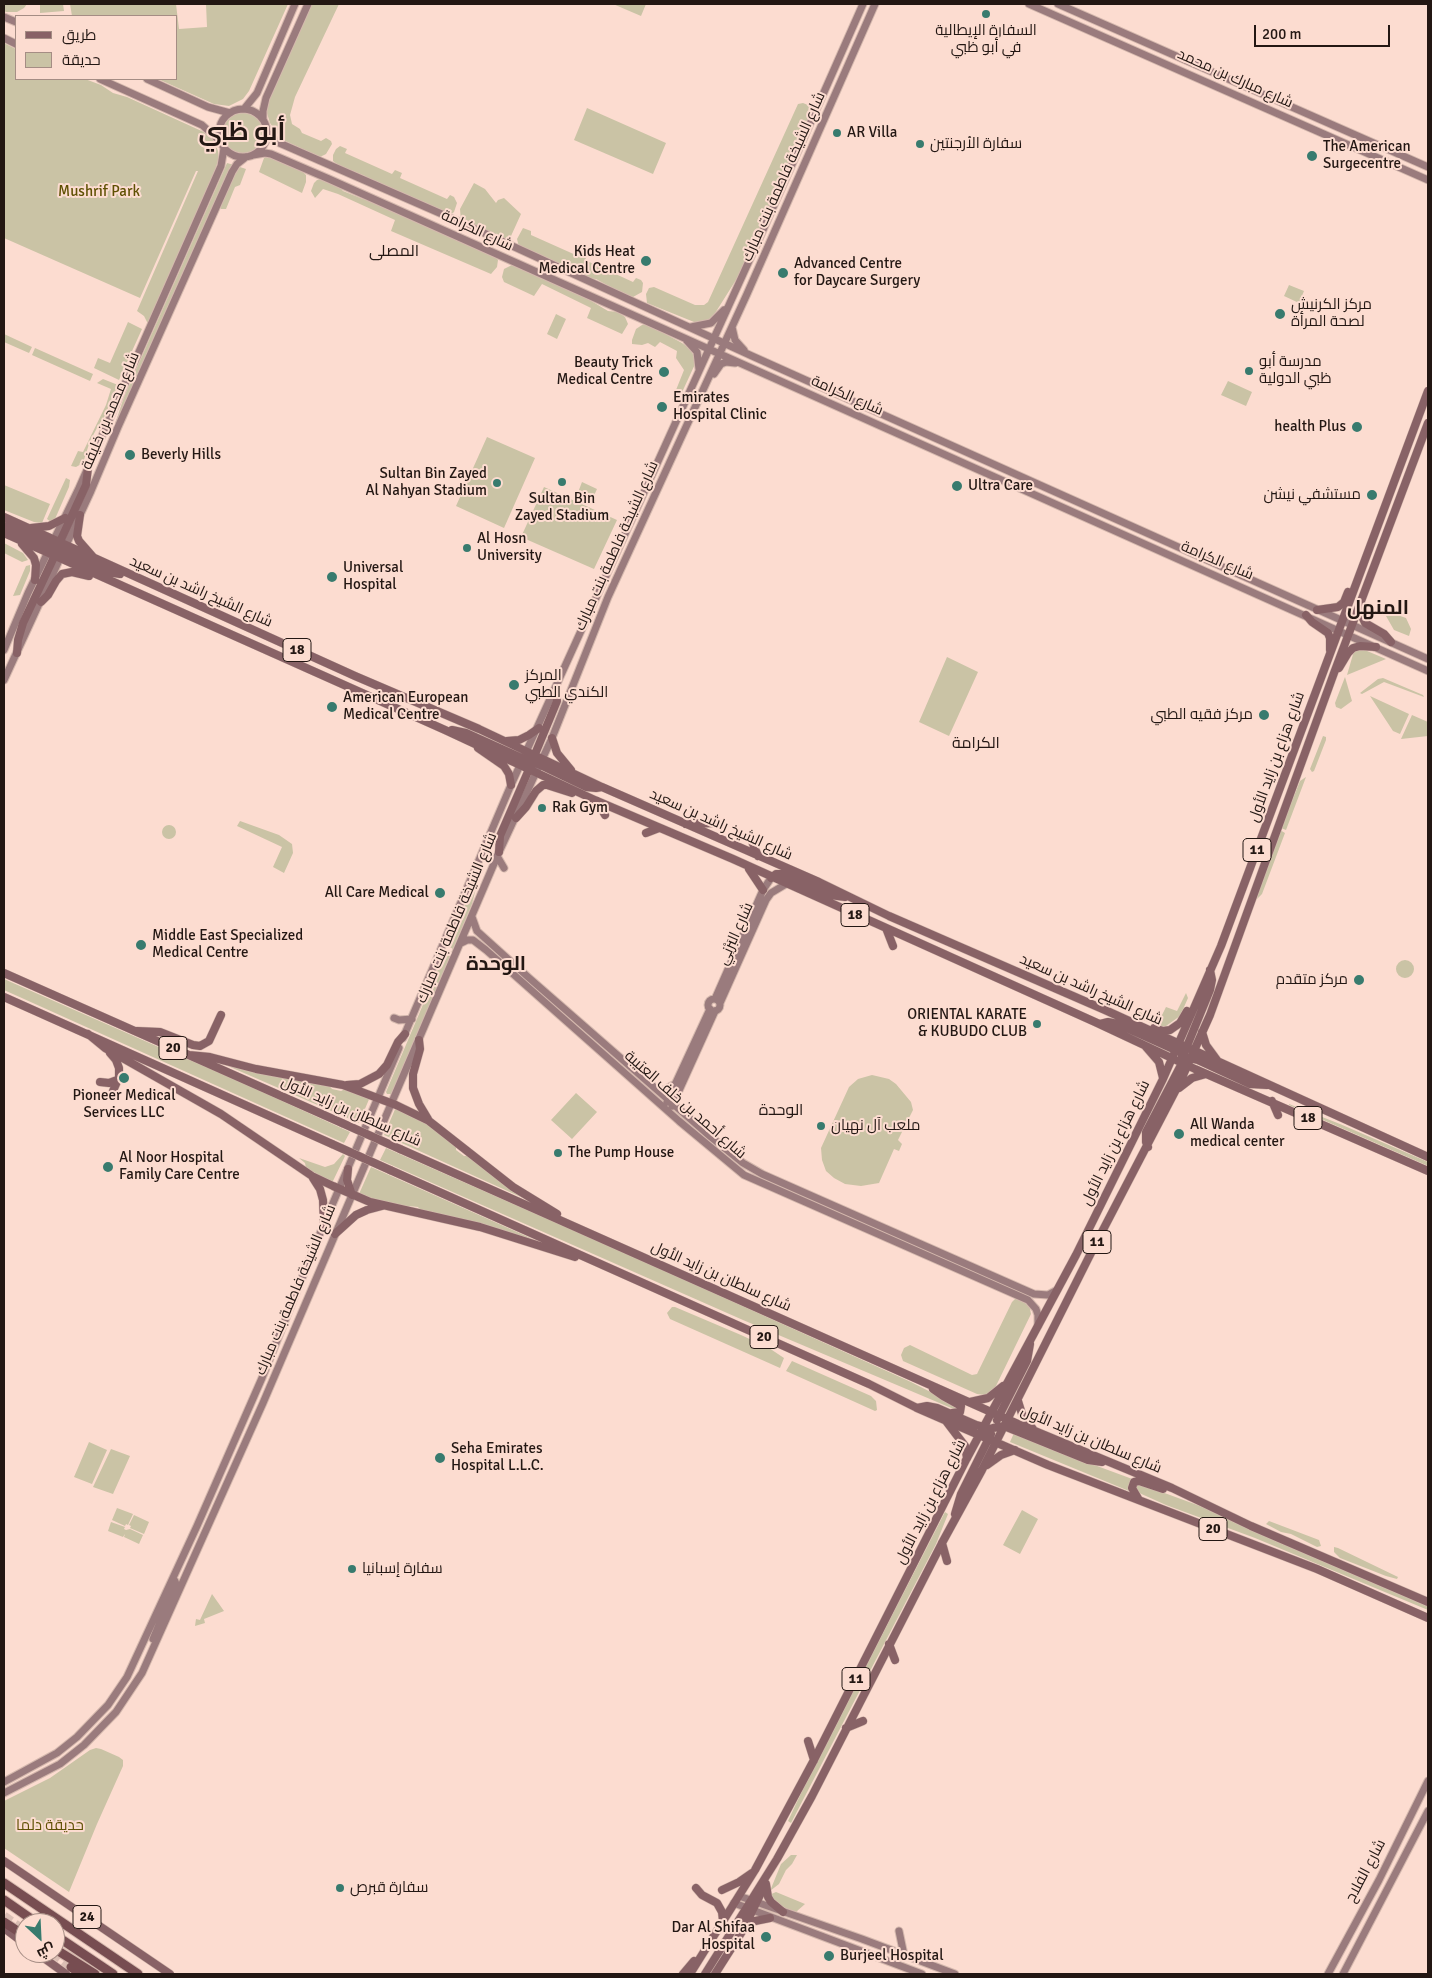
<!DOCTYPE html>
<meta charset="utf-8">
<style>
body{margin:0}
#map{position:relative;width:1432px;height:1978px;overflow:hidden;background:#fcdcd0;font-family:Signika,Cairo,sans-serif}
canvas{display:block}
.frame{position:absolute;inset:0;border:5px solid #231713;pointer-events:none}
.legend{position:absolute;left:15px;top:15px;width:162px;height:65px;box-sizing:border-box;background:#fcdcd0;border:1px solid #a58d84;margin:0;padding:6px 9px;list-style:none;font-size:15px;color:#231713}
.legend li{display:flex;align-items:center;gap:10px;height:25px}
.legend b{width:25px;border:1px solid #a58d84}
.north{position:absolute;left:15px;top:1913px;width:50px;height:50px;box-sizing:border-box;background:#fcdcd0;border:1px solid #a58d84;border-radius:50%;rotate:155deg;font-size:14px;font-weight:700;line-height:20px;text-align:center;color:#231713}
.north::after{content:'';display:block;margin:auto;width:18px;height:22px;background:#387b6e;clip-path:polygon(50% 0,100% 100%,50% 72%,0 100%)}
.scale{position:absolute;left:1254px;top:25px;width:136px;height:22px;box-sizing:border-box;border:2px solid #231713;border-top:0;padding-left:6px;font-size:15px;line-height:18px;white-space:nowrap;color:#231713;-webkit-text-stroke:4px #fcdcd0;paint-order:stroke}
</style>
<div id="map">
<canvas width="1432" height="1978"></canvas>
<div class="frame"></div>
<ul class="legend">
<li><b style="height:6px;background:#886266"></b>طريق</li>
<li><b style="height:14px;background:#cac3a5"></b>حديقة</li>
</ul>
<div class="north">ش</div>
<div class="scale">200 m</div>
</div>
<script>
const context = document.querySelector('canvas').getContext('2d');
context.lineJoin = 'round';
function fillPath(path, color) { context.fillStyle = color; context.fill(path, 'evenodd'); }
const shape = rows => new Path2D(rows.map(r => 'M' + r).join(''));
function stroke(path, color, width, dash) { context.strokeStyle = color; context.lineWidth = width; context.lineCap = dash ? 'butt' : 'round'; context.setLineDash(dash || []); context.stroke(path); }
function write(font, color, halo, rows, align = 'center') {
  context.font = font + ' Signika,Cairo,sans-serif'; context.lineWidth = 4; context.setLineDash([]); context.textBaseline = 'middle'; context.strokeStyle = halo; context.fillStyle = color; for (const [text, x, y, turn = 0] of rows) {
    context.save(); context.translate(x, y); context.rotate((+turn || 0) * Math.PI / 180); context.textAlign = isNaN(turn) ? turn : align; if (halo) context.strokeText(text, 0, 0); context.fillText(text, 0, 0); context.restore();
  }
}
fillPath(shape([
 [4,4,27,4,24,8,17,12,6,12,4,11],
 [40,4,63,4,64,11,40,13],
 [70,4,176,4,179,29,207,27,206,4,288,4,249,91,243,99,229,106,214,104,158,79,176,79,176,16,72,16],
 [312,4,339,4,295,97,290,115,292,124,300,129,302,133,321,141,326,138,331,141,332,144,326,154,320,157,281,139,270,123,266,110,270,97],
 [613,4,646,4,641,16],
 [4,43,16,49,16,79,85,79,101,85,113,93,127,97,206,133,214,141,218,151,218,161,215,170,148,324,144,316,137,311,198,171,196,171,140,298,4,238],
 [803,103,808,105,812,116,741,272,712,318,699,324,647,303,646,294,649,288,654,287,695,305,704,305,708,302,798,104],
 [587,108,666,143,653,174,574,140],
 '222 133a21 21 0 1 1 42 0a21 21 0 1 1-42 0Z',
 [340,146,347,149,345,153,392,174,395,170,402,173,400,178,447,199,450,195,454,197,457,203,454,212,449,216,369,180,365,176,338,165,333,161,333,155,336,149],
 [267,156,303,172,306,175,306,182,302,193,259,172,264,158],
 [227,163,234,165,222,185,117,425,115,424,124,397],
 [240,167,246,169,240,185,235,187,226,209,221,209,220,206,234,174],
 [322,179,338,185,343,191,363,199,370,198,495,256,498,260,497,267,491,274,391,231,395,220,338,194,323,189,315,198,311,191,314,183,317,180],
 [474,183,485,189,496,203,498,200,504,198,521,214,511,236,506,240,491,235,489,232,480,227,461,220,460,209],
 [523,228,531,231,531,235,578,256,581,254,587,256,585,260,633,282,636,278,641,280,643,283,642,292,633,297,625,295,596,279,587,278,519,247,517,239],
 [512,265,588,299,608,311,618,312,625,317,628,324,622,334,587,318,591,308,542,284,534,296,504,282,502,277,504,269],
 [1289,285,1304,291,1299,303,1284,296],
 [556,314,566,319,557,339,547,334],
 [128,322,142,329,119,380,94,368,98,358,110,363],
 [647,324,682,343,690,349,694,356,696,362,678,401,672,400,684,370,676,358,677,351,660,342,655,347,648,343,642,345,632,344,632,340,636,329,642,325],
 [4,334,32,347,29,353,4,342],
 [35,348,93,374,90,381,32,355],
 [103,379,118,385,102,422,97,428,90,441,83,463,76,467,71,466,78,451,83,452,106,405,111,389,97,383],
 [1228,381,1252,392,1246,406,1221,395],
 [487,437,535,458,504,528,456,506],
 [66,478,70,480,69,487,55,519,51,522,47,519],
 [582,482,597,489,591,502,577,495],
 [4,485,50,504,42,523,34,522,4,510],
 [544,487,617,520,594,569,521,537],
 [4,543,23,553,28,560,22,562,4,553],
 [30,565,30,571,20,595,13,596,26,566],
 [1389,612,1406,618,1411,629,1409,636,1394,630,1386,616],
 [1360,648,1386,659,1347,675,1354,651],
 [947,657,978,672,949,736,919,722],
 [1345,677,1352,701,1341,709,1336,707,1335,703],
 [1383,678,1423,695,1424,697,1384,682,1362,694,1360,693,1378,679],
 [1370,696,1409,714,1400,734,1393,731],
 [1412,715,1428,722,1428,736,1401,739],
 [1323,736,1326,737,1326,740,1314,771,1312,772,1310,769],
 [1306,777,1286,830,1281,828,1300,781],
 [240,821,279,835,292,844,293,853,284,873,273,867,282,847,237,826],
 '162 832a7 7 0 1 1 14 0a7 7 0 1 1-14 0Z',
 [1280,830,1285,833,1262,894,1257,899,1265,867],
 [476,879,478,880,472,904,453,949,448,946],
 [448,950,452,952,392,1094,387,1094,386,1092,444,955],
 '1396 969a9 9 0 1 1 18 0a9 9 0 1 1-18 0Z',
 [4,979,170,1052,219,1072,350,1132,344,1143,4,990],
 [1186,993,1188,998,1180,1016,1166,1026,1158,1026,1131,1015,1133,1013,1138,1012,1161,1017,1166,1007,1177,1011],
 [221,1063,328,1084,332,1089,341,1091,347,1088,370,1097,359,1123],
 [872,1075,889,1079,896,1084,911,1102,913,1110,898,1140,902,1144,899,1151,894,1149,879,1183,861,1186,845,1184,834,1178,826,1171,822,1160,821,1148,849,1087,858,1079],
 [576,1093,597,1112,572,1139,551,1120],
 [1289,1104,1340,1124,1428,1162,1428,1166,1289,1105],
 [396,1107,430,1124,456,1144,456,1150,464,1156,470,1156,523,1198,384,1135],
 [386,1148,623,1252,911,1382,958,1406,956,1410,743,1320,380,1160],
 [343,1154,345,1156,332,1183,306,1168,305,1163,299,1158,325,1167,334,1164],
 [371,1167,533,1239,422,1212,418,1207,409,1206,404,1208,371,1199,359,1194],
 [1016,1298,1029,1304,1031,1314,995,1388,990,1393,985,1395,977,1394,903,1361,901,1355,904,1348,910,1345,972,1375,977,1374,1012,1302],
 [672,1307,675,1307,741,1335,769,1348,784,1358,780,1368,670,1319,667,1313],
 [792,1361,871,1396,876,1401,877,1410,875,1411,786,1371],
 [1014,1433,1089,1463,1135,1480,1129,1491,1010,1442],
 [89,1442,107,1450,92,1484,74,1477],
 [111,1449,130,1456,113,1494,93,1487],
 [1140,1484,1200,1506,1428,1605,1428,1610,1255,1538,1166,1505,1137,1492,1135,1485],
 [117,1508,133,1514,128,1525,126,1524,125,1526,112,1520],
 [1022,1510,1038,1519,1020,1554,1003,1545],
 [945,1512,948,1514,936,1544,791,1823,788,1821,803,1789],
 [134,1515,149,1522,144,1534,130,1528,131,1526,129,1525],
 [1269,1521,1319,1540,1321,1546,1317,1547,1291,1534,1281,1532,1266,1524],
 [111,1522,125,1527,124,1529,126,1530,130,1529,143,1535,139,1544,124,1537,125,1534,123,1537,108,1531],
 [1334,1547,1338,1548,1398,1577,1397,1579,1386,1576,1340,1558,1334,1552],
 [212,1594,224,1611,204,1619,205,1623,195,1626,196,1619,200,1620],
 [96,1748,101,1749,119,1757,123,1760,123,1766,97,1824,69,1892,4,1848,4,1801,50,1778,90,1750],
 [791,1855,797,1855,792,1864,786,1870,779,1884,770,1891,781,1864],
 [776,1892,805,1904,796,1912,779,1907,769,1895]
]), '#cac3a5');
stroke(shape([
 [4,1916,18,1926],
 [53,1953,71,1967]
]), '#dbbeb4', 9, [9, 4.5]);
const secondary = shape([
 [1029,4,1428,180],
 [1058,4,1428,167],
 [4,17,16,22],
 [4,38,16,44],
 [100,79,202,125,220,141],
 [147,79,208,107,230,113],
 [244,109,257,93,295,4],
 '219 133a24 24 0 1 1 48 0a24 24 0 1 1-48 0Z',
 [263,119,263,111,266,98,308,4],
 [267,132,277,142,460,222,752,356,1428,659],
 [253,155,265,153,271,154,329,179,1428,671],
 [691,327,711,323,724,310],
 [732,327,735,340,744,350],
 [687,341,697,352,699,369],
 [714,374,721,364,726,362,735,363],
 [4,650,28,593,79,488,221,166,224,148],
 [4,680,91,491,118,427,232,172,237,164,246,157],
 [497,856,504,868],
 [472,917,477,931,528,977,711,1137,743,1163,762,1174,1034,1294,1048,1295,1057,1290],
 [461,943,467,940,473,940,486,950,679,1121,744,1175,1028,1300,1036,1309,1038,1315,1038,1326],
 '708 1005a6 6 0 1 1 12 0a6 6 0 1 1-12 0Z',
 [715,999,763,890,771,878],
 [720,1003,766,900,771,893,786,884],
 [394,1018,399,1020,412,1019],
 [403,1038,511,785,759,239,863,4],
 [660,1092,677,1083],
 [667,1102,710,1009],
 [672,1106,715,1011],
 [153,1639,176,1584,175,1581,171,1583],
 [4,1782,57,1753,77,1737,108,1705,127,1677,197,1526,262,1378,316,1243,399,1048],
 [4,1793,60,1764,84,1745,116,1712,142,1673,263,1403,499,852,552,738,608,597,747,294,875,4],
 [739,1896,862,1939,955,1974],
 [734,1903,922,1974],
 [899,1931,904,1955],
 [1328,1974,1379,1880,1428,1781],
 [1343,1974,1428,1811]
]);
const primary = shape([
 [80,515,77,536,79,541,93,557],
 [4,517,355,676,479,729,602,787,819,882,889,916,1105,1010,1428,1157],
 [4,526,58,549],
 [31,528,49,526,65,518],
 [4,533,445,730,597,801,733,859,1095,1022,1195,1069,1428,1171],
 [22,544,34,558,36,565,35,580],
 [58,546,86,485,88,468],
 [52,551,62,551,108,572,120,574],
 [41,602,48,595,56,581,62,574,72,572,89,576],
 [1363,606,1362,616,1365,623,1384,634,1391,642],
 [1317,610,1338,607,1344,602,1348,592],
 [1306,615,1312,622,1328,633,1330,638,1330,650],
 [17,653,18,640,23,623,55,555,54,541],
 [1339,668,1348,653,1353,648,1360,646,1376,647],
 [452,730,466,733,526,760,534,761],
 [552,738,557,753,571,770],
 [507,741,519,740,529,735,539,728],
 [478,748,504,766,509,774,511,785],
 [533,759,557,701,556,689],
 [529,762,538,764,586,787,596,788,602,787],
 [597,801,605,815],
 [516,818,526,807,536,791,543,785,547,785,572,793],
 [686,824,716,823],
 [646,833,659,828],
 [751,839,758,856],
 [499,852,500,836,530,767,531,759,527,752],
 [749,869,763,890],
 [771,878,776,874,781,874,830,895,845,897],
 [886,928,893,946],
 [4,973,342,1123],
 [4,997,332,1144],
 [1100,1024,1108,1022,1118,1024,1180,1052],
 [1154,1028,1163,1031,1170,1030,1180,1023,1187,1011],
 [137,1031,160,1032,193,1045,200,1046,209,1041,221,1015],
 [1202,1032,1206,1045,1217,1060],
 [88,1034,105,1048,221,1114,312,1176,333,1186,370,1202,480,1227,575,1257],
 [419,1040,420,1049,413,1074,413,1088,419,1104,428,1119],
 [1146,1047,1159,1062,1163,1078],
 [1185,1051,1210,990,1212,980,1210,970],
 [110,1053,116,1060,119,1068,119,1077,113,1091],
 [189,1055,210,1057,256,1069,343,1085,396,1105,429,1121,513,1187,557,1214],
 [1186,1057,1198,1060,1250,1084,1267,1085],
 [100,1082,109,1083,117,1080],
 [347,1085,360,1084,379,1074,387,1065,398,1042,405,1034],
 [1179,1088,1192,1078,1206,1074],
 [1272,1101,1278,1115],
 [1148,1147,1146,1142,1146,1132,1182,1063,1182,1051,1178,1044],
 [400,1149,1018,1424,1172,1488,1251,1526,1428,1602],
 [348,1169,347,1180,352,1195],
 [390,1170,869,1384,917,1408,1048,1465,1317,1569,1428,1618],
 [313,1178,320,1189,323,1200,324,1226],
 [335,1234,356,1215,367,1210,382,1206],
 [933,1389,943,1396,961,1406,960,1412,952,1413],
 [1018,1401,1022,1414,1033,1429],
 [970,1402,988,1398,1003,1386],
 [917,1408,927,1406,937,1408,976,1425,988,1428],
 [997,1420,1027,1361,1030,1344],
 [946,1421,965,1446,967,1458],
 [982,1434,993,1428,1004,1426,1088,1460,1102,1462],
 [987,1465,1001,1455,1015,1450],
 [1139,1500,1132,1488,1134,1482,1139,1481,1163,1489],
 [955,1514,961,1494,991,1434],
 [942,1543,947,1561],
 [889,1644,895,1660],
 [846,1728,863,1721],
 [808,1741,814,1760],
 [4,1861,170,1974],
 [766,1884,768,1897,771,1902,783,1912],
 [696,1888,702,1895,717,1903,722,1912,723,1921],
 [722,1890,739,1882,752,1873],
 [746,1927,755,1921,770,1918],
 [4,1928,25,1944],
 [37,1953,66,1974],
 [683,1974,694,1961],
 [690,1974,755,1870,814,1760,967,1458,1076,1255,1163,1079,1221,946,1428,391],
 [705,1974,777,1859,812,1796,942,1543,982,1470,1092,1251,1180,1082,1210,1015,1334,673,1428,423],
 [715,1974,743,1930,762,1891]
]);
const highway = shape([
 [4,1883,138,1974],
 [4,1900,37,1923],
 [4,1922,25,1936],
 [55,1935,113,1974],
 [55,1949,95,1974],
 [71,1967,81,1974]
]);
stroke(secondary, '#d5b9ae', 9);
stroke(primary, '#d5b9ae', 9);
stroke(highway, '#d5b9ae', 11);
stroke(secondary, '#9a7b7d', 7);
stroke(primary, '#886266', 8);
stroke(highway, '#774d51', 9);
const primaryBridge = shape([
 [342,1123,400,1149],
 [332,1144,390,1170]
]);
stroke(primaryBridge, '#d5b9ae', 9, []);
stroke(primaryBridge, '#886266', 8);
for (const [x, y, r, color] of [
 [986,14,5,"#387b6e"],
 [837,133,5,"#387b6e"],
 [920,144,5,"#387b6e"],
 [1312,156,6,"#387b6e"],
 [646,261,6,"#387b6e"],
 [783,273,6,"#387b6e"],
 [1280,314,6,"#387b6e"],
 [1249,371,5,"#387b6e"],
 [664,372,6,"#387b6e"],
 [662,407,6,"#387b6e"],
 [1357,427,6,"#387b6e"],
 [130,455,6,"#387b6e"],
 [562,482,5,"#387b6e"],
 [497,483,5,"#387b6e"],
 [957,486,6,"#387b6e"],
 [1372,495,6,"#387b6e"],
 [467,548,5,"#387b6e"],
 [332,577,6,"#387b6e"],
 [514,685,6,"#387b6e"],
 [332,707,6,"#387b6e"],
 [1264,715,6,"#387b6e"],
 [542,808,5,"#387b6e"],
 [440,893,6,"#387b6e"],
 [141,945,6,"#387b6e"],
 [1359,980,6,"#387b6e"],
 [1037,1024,5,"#387b6e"],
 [124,1078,6,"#387b6e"],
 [821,1126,5,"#387b6e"],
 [1179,1134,6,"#387b6e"],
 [558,1153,5,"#387b6e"],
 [108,1167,6,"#387b6e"],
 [440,1458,6,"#387b6e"],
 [352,1569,5,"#387b6e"],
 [340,1888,5,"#387b6e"],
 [766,1937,6,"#387b6e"],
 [829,1956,6,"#387b6e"]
]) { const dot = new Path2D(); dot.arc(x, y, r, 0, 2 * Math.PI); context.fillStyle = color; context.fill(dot); stroke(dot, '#fcdcd0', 2); }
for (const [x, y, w] of [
 [297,650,28],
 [1257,850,28],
 [855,915,28],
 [173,1048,28],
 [1308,1118,28],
 [1097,1242,28],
 [764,1337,28],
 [1213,1529,28],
 [856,1679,28],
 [87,1917,28]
]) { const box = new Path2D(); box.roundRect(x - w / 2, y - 11.5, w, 23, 4); context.fillStyle = '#fcdcd0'; context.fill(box); stroke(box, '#231713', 1); }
write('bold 14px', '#231713', null, [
 ["18",297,650],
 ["11",1257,850],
 ["18",855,915],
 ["20",173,1048],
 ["18",1308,1118],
 ["11",1097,1242],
 ["20",764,1337],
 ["20",1213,1529],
 ["11",856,1679],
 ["24",87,1917]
]);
write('15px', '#231713', '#fcdcd0', [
 ["السفارة الإيطالية",986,31,"center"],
 ["في أبو ظبي",986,48,"center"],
 ["AR Villa",847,133],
 ["سفارة الأرجنتين",930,144],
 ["The American",1323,147],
 ["Surgecentre",1323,164],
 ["Kids Heat",635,252,"right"],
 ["Medical Centre",635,269,"right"],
 ["Advanced Centre",794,264],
 ["for Daycare Surgery",794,281],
 ["مركز الكرنيش",1291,305],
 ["لصحة المرأة",1291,322],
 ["مدرسة أبو",1259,362],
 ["ظبي الدولية",1259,379],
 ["Beauty Trick",653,363,"right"],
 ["Medical Centre",653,380,"right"],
 ["Emirates",673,398],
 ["Hospital Clinic",673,415],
 ["health Plus",1346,427,"right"],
 ["Beverly Hills",141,455],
 ["Sultan Bin Zayed",487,474,"right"],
 ["Al Nahyan Stadium",487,491,"right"],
 ["Ultra Care",968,486],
 ["مستشفي نيشن",1361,495,"right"],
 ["Sultan Bin",562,499,"center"],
 ["Zayed Stadium",562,516,"center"],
 ["Al Hosn",477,539],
 ["University",477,556],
 ["Universal",343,568],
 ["Hospital",343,585],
 ["المركز",525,676],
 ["الكندي الطبي",525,693],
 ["American European",343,698],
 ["Medical Centre",343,715],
 ["مركز فقيه الطبي",1253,715,"right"],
 ["Rak Gym",552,808],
 ["All Care Medical",429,893,"right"],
 ["Middle East Specialized",152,936],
 ["Medical Centre",152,953],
 ["مركز متقدم",1348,980,"right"],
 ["ORIENTAL KARATE",1027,1015,"right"],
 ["& KUBUDO CLUB",1027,1032,"right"],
 ["Pioneer Medical",124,1096,"center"],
 ["Services LLC",124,1113,"center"],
 ["All Wanda",1190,1125],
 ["medical center",1190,1142],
 ["ملعب آل نهيان",831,1126],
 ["The Pump House",568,1153],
 ["Al Noor Hospital",119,1158],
 ["Family Care Centre",119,1175],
 ["Seha Emirates",451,1449],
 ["Hospital L.L.C.",451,1466],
 ["سفارة إسبانيا",362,1569],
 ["سفارة قبرص",350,1888],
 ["Dar Al Shifaa",755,1928,"right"],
 ["Hospital",755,1945,"right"],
 ["Burjeel Hospital",840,1956]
], 'left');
write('15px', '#231713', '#fcdcd0', [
 ["شارع مبارك بن محمد",1235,79,24],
 ["شارع الشيخة فاطمة بنت مبارك",784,177,-66],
 ["شارع الكرامة",477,231,25],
 ["شارع الكرامة",847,396,24],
 ["شارع محمد بن خليفة",111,411,-67],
 ["شارع الشيخة فاطمة بنت مبارك",617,546,-66],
 ["شارع الكرامة",1217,561,23],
 ["شارع الشيخ راشد بن سعيد",201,592,24],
 ["شارع هزاع بن زايد الأول",1277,757,-70],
 ["شارع الشيخ راشد بن سعيد",721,825,24],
 ["شارع الشيخة فاطمة بنت مبارك",457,918,-67],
 ["شارع البَرْنِي",736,934,-66],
 ["شارع الشيخ راشد بن سعيد",1091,990,24],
 ["شارع أحمد بن خلف العتيبة",685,1105,41],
 ["شارع سلطان بن زايد الأول",351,1112,24],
 ["شارع هزاع بن زايد الأول",1116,1143,-64],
 ["شارع سلطان بن زايد الأول",721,1277,24],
 ["شارع الشيخة فاطمة بنت مبارك",296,1290,-67],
 ["شارع سلطان بن زايد الأول",1091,1440,23],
 ["شارع هزاع بن زايد الأول",931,1502,-63],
 ["شارع الفلاح",1366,1871,-62]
]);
write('15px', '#5f5003', '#fcdcd0', [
 ["Mushrif Park",99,192],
 ["حديقة دلما",50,1826]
]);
write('16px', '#231713', '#fcdcd0', [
 ["المصلى",394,252],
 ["الكرامة",976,744],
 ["الوحدة",781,1111]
]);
write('bold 20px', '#231713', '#fcdcd0', [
 ["المنهل",1378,609],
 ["الوحدة",496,965]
]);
write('bold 25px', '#231713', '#fcdcd0', [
 ["أبو ظبي",242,133]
]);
</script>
